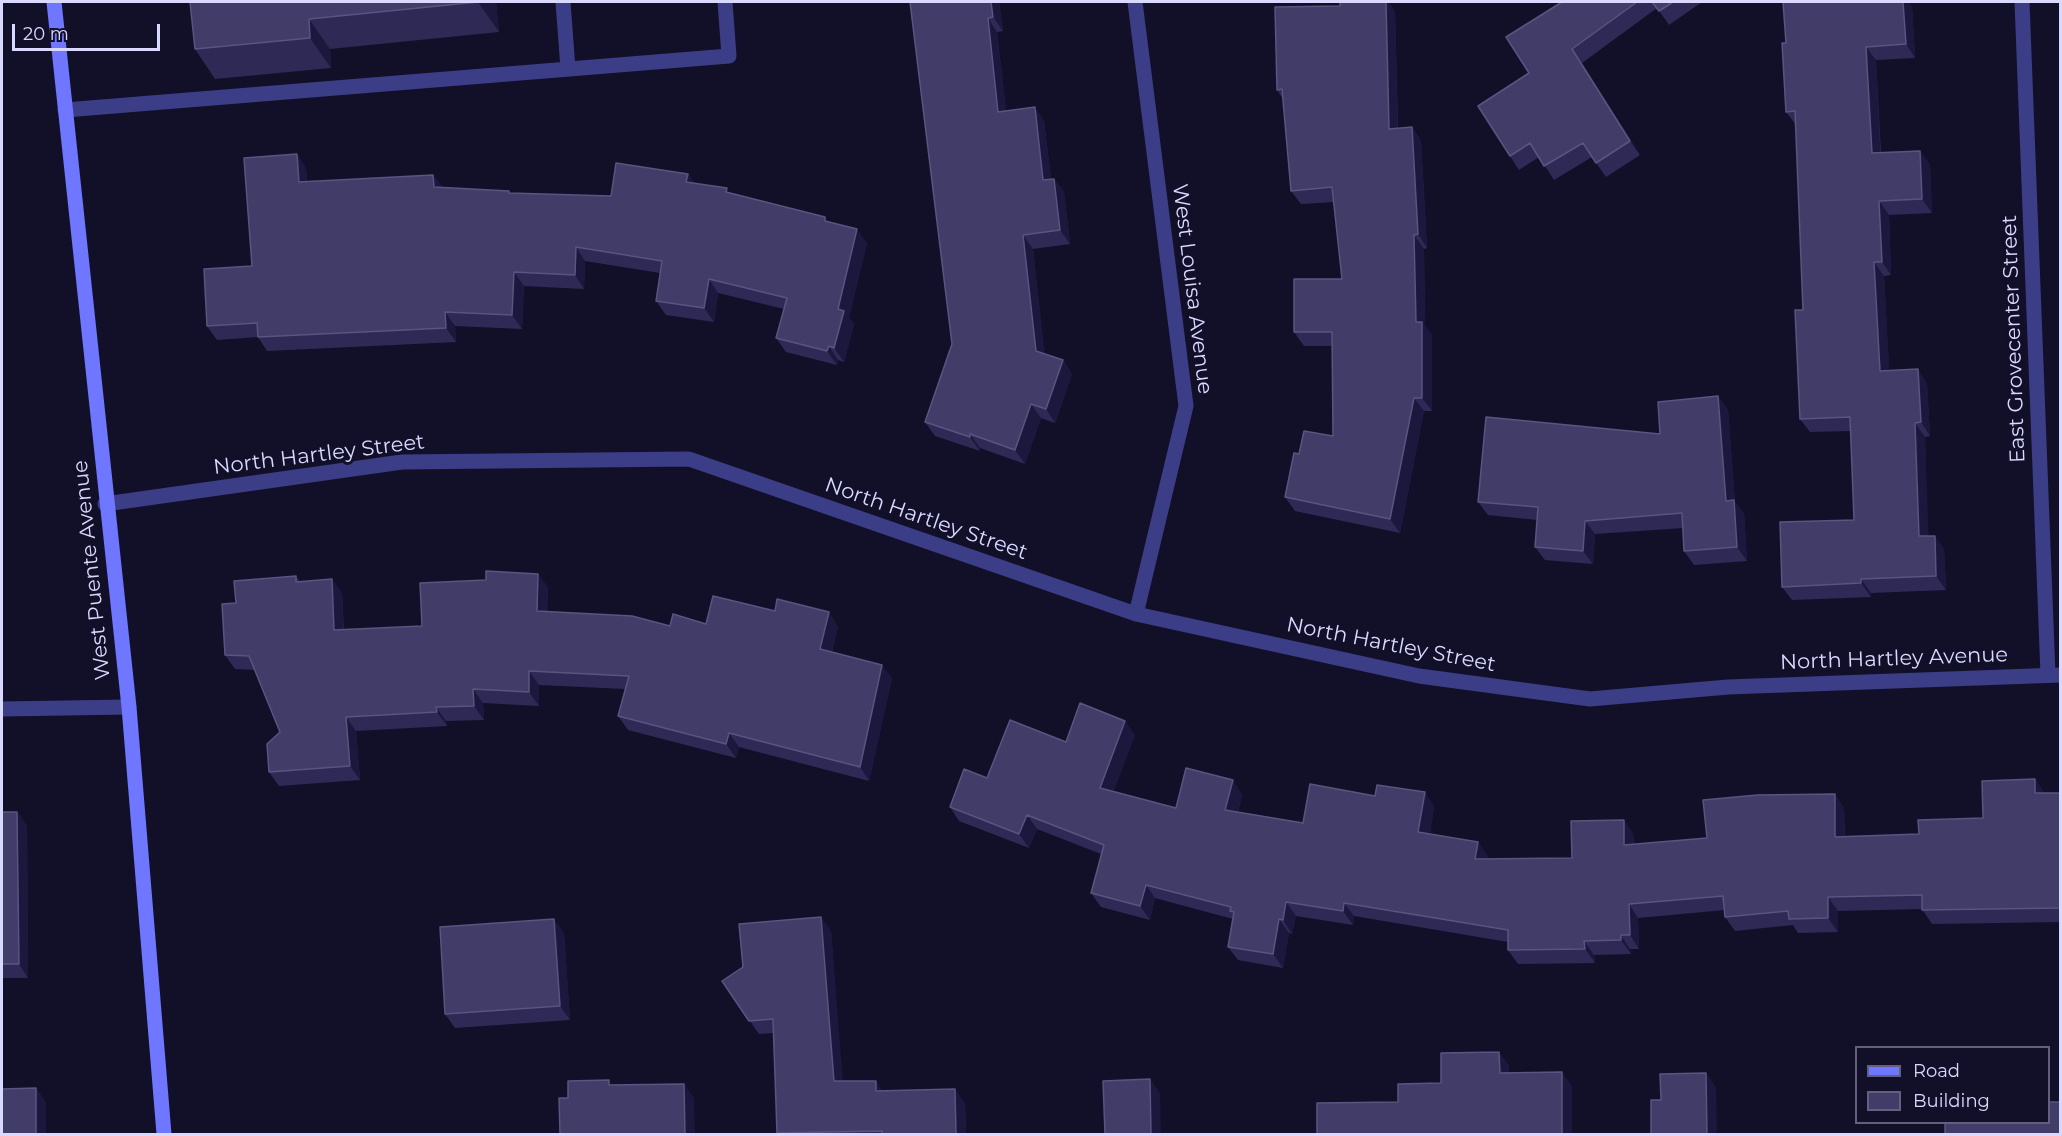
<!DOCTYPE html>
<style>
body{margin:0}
#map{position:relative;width:2062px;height:1136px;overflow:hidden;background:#121028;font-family:Montserrat,sans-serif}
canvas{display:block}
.frame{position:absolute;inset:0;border:3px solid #d9d8ff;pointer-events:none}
.legend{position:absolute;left:1855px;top:1046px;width:195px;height:78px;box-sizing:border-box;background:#121028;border:2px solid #62607e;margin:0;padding:8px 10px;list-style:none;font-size:18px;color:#d9d8ff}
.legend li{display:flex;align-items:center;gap:12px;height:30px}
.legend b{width:30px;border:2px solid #62607e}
.scale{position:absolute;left:12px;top:24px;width:148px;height:27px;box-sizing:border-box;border:3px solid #d9d8ff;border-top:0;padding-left:8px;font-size:18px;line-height:21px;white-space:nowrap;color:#d9d8ff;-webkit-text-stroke:4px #121028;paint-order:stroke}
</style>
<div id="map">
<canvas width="2062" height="1136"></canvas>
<div class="frame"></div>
<ul class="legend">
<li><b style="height:8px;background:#6f76ff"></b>Road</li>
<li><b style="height:16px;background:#413c68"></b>Building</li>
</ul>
<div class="scale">20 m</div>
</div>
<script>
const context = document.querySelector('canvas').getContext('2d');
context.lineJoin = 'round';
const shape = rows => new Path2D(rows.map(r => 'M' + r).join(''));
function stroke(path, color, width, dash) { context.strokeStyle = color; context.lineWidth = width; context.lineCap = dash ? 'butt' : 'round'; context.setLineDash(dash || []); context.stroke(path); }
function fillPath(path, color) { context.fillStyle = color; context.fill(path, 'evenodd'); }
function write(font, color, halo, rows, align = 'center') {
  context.font = font + ' Montserrat,sans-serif'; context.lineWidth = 6; context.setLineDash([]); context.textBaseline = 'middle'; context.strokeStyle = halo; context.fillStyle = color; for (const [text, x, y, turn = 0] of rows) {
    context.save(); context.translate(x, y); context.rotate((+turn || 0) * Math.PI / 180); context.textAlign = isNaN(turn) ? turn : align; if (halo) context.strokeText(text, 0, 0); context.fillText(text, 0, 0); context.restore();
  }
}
stroke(shape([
 [563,2,568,69],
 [65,110,729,56,725,2]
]), '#3b3e87', 15);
stroke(shape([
 [1135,2,1186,406,1136,614],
 [2022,2,2048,675],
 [105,504,402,462,689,459,1136,614,1419,676,1590,699,1728,687,2060,675],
 [2,709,129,707]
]), '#3b3e87', 15);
stroke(shape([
 [54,2,129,707,164,1134]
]), '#6f76ff', 15);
fillPath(shape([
 [190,2,496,2,499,32,330,49,331,68,215,79,195,49],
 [910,2,999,2,1003,31,997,32,1006,111,1044,121,1051,179,1054,179,1064,192,1070,244,1033,249,1044,354,1063,360,1072,374,1055,423,1041,418,1025,464,980,448,980,451,935,436,925,422,952,344],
 [1562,2,1702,2,1669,25,1657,8,1582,63,1640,155,1606,177,1592,157,1554,180,1539,157,1519,170,1510,156,1529,73],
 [1912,7,1915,58,1876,60,1881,153,1920,151,1930,165,1932,213,1889,215,1891,275,1884,276,1889,371,1927,383,1930,436,1925,437,1928,536,1944,549,1946,590,1871,593,1871,597,1792,600,1782,587,1854,520,1851,431,1810,432,1800,419,1803,310,1796,125,1786,112,1786,43],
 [1395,11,1398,128,1412,127,1421,141,1427,248,1424,249,1425,326,1432,335,1432,411,1424,411,1400,533,1295,511,1285,497,1299,454,1333,436,1332,346,1304,346,1294,332,1342,279,1334,202,1301,204,1291,191,1283,99,1277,90],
 [306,168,307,182,433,175,442,187,510,193,611,196,688,174,694,183,829,222,867,243,849,317,854,324,844,362,838,360,837,365,786,352,776,338,784,309,718,293,714,322,666,315,656,301,660,273,585,261,584,289,524,286,522,329,455,326,456,342,267,351,258,337,217,340,207,326,252,266],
 [1718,396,1728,410,1735,502,1744,514,1747,561,1694,565,1684,551,1683,528,1595,534,1593,564,1545,560,1535,547,1537,520,1488,515,1478,502,1660,434],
 [296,576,300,582,342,593,344,630,422,626,548,587,547,612,670,626,706,624,775,611,838,626,832,652,892,678,869,781,739,747,736,758,628,730,618,716,625,689,539,685,539,706,483,703,484,720,446,721,447,726,356,731,360,780,279,786,269,772,280,732,255,670,235,669,225,655],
 [1135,735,1113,791,1176,808,1242,794,1238,812,1303,823,1434,806,1430,834,1488,856,1488,859,1572,858,1633,833,1634,844,1707,838,1844,808,1845,836,1919,834,1983,818,2035,779,2044,793,2061,793,2061,922,1932,924,1922,909,1838,911,1838,932,1798,933,1793,925,1735,931,1725,917,1725,910,1638,918,1639,949,1630,949,1631,954,1594,955,1595,963,1518,964,1508,950,1508,942,1354,916,1353,925,1296,916,1292,934,1289,933,1283,968,1238,960,1228,947,1233,919,1155,898,1150,920,1101,907,1091,893,1101,854,1037,829,1029,848,959,821,950,807,987,778,1066,742],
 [2,812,17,812,27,826,28,978,2,978],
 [831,931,842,1081,883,1091,965,1103,966,1134,778,1134,777,1133,773,1033,759,1034,722,981],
 [564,933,570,1020,455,1028,445,1014]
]), '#2f2956');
fillPath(shape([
 [478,2,496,2,499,32],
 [991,2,999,2,1003,31,993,17],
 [1386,2,1389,2,1395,11,1398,143,1389,129],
 [1903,2,1909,2,1912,7,1915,58,1906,44],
 [988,18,997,32,1008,125,998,112],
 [309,19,330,49,331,68,310,38],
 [1866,47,1876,60,1881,167,1872,153],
 [1572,49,1582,63,1640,155,1630,141],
 [1035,107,1044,121,1053,194,1043,180],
 [1412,127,1421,141,1427,248,1418,234],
 [1920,151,1930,165,1932,213,1922,199],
 [297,154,306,168,308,196,299,182],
 [688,174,697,187,686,182],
 [433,175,443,189,434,187],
 [1054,179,1064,192,1070,244,1060,230],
 [1879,201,1889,215,1891,275,1882,262],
 [857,229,867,243,849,317,854,324,844,362,834,348,838,309],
 [1023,235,1033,249,1046,364,1036,351],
 [1414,235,1424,249,1425,326,1432,335,1432,411,1422,398,1416,322],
 [576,247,585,261,584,289,575,275],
 [1874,262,1884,276,1890,385,1880,371],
 [514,272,524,286,522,329,512,315],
 [709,279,718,293,714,322,704,308],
 [445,312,455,326,456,342,446,328],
 [829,346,838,360,837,365,827,351],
 [1063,360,1072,374,1055,423,1046,409],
 [1918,369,1927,383,1930,436,1921,422],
 [1718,396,1728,410,1735,502,1744,514,1747,561,1737,547,1726,501],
 [1414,398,1424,411,1400,533,1390,519],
 [1031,404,1041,418,1025,464,1015,450],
 [1915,423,1925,437,1929,550,1919,536],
 [970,434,980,448,980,451,970,437],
 [1585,521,1595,534,1593,564,1583,551],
 [1935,536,1944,549,1946,590,1936,576],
 [538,574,548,587,546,625,537,611],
 [332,579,342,593,344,644,334,630],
 [1861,579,1871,593,1871,597,1861,583],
 [829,612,838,626,829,663,820,649],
 [882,665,892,678,869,781,860,767],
 [529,671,539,685,539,706,529,692],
 [473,689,483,703,484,720,474,706],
 [436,707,446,721,447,726,437,712],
 [346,717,356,731,360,780,350,766],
 [1125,721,1135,735,1110,802,1100,788],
 [729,733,739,747,736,758,726,744],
 [2035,779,2045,793,2035,793],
 [1233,780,1242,794,1235,824,1225,810],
 [1425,792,1434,806,1428,846,1418,832],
 [1835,794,1844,808,1845,850,1835,837],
 [17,812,27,826,28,978,19,964],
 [1027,815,1037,829,1029,848,1019,834],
 [1624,820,1633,833,1634,859,1624,845],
 [1478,842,1488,856,1485,873,1475,859],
 [1146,885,1155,898,1150,920,1140,906],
 [1828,897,1838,911,1838,932,1828,918],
 [1286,902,1296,916,1292,934,1283,920],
 [1344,903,1354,916,1353,925,1343,911],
 [1629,904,1638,918,1639,949,1630,935],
 [821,917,831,931,844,1095,834,1081],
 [554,919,564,933,570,1020,560,1006],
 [1279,919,1289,933,1283,968,1273,954],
 [1621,935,1630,949,1631,954,1621,940],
 [1584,941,1594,955,1595,963,1585,949],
 [1499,1052,1509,1065,1510,1087,1500,1073],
 [1562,1072,1572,1086,1572,1134,1562,1134],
 [1706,1073,1716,1087,1717,1134,1707,1134],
 [1150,1079,1160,1093,1161,1134,1151,1134],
 [876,1081,885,1095,876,1091],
 [684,1084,694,1098,695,1134,685,1134],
 [36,1088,46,1102,46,1134,36,1134],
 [955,1089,965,1103,966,1134,956,1134]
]), '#1c173c');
const building = shape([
 [190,2,478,2,309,19,310,38,195,49,190,2],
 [910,2,991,2,993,17,988,18,998,112,1035,107,1043,180,1054,179,1060,230,1023,235,1036,351,1063,360,1046,409,1031,404,1015,450,970,434,970,437,925,422,952,344,910,2],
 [1340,2,1386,2,1389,129,1412,127,1418,234,1414,235,1416,322,1422,322,1422,398,1414,398,1390,519,1285,497,1294,453,1299,454,1304,431,1333,436,1332,332,1294,332,1294,279,1342,279,1332,187,1291,191,1282,89,1277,90,1275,7,1340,6,1340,2],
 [1562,2,1637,2,1572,49,1630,141,1596,163,1583,143,1544,166,1530,143,1510,156,1478,106,1529,73,1506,37,1562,2],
 [1652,2,1673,2,1659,11,1652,2],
 [1783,2,1903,2,1906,44,1866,47,1872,153,1920,151,1922,199,1879,201,1882,262,1874,262,1880,371,1918,369,1921,422,1915,423,1919,536,1935,536,1936,576,1861,579,1861,583,1782,587,1780,522,1854,520,1850,417,1800,419,1795,310,1803,310,1795,111,1786,112,1782,43,1786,43,1783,2],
 [297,154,299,182,433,175,434,187,509,191,509,193,611,196,616,163,688,174,686,182,727,188,726,192,825,217,825,221,857,229,838,309,844,311,834,348,829,346,827,351,776,338,787,298,709,279,704,308,656,301,662,261,576,247,575,275,514,272,512,315,445,312,446,328,258,337,257,323,207,326,204,269,252,266,244,158,297,154],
 [1718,396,1726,501,1734,500,1737,547,1684,551,1682,513,1585,521,1583,551,1535,547,1538,507,1478,502,1486,417,1660,434,1658,402,1718,396],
 [486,571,538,574,537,611,632,616,670,626,673,614,706,624,713,596,775,611,777,599,829,612,820,649,882,665,860,767,729,733,726,744,618,716,629,676,529,671,529,692,473,689,474,706,436,707,437,712,346,717,350,766,269,772,267,744,280,732,249,656,225,655,222,604,236,603,234,581,296,576,296,582,332,579,334,630,422,626,420,583,486,580,486,571],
 [1080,703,1125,721,1100,788,1176,808,1186,768,1233,780,1225,810,1303,823,1310,784,1375,796,1377,785,1425,792,1418,832,1478,842,1475,859,1572,858,1571,821,1624,820,1624,845,1707,838,1703,800,1758,795,1835,794,1835,837,1919,834,1918,820,1983,818,1982,781,2035,779,2035,793,2061,793,2061,908,1922,910,1922,895,1828,897,1828,918,1789,919,1788,911,1725,917,1723,896,1629,904,1630,935,1621,935,1621,940,1584,941,1585,949,1508,950,1508,930,1344,903,1343,911,1286,902,1283,920,1279,919,1273,954,1228,947,1234,912,1230,911,1231,907,1146,885,1140,906,1091,893,1104,845,1027,815,1019,834,950,807,964,769,987,778,1010,720,1066,742,1080,703],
 [2,812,17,812,19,964,2,964,2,812],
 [821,917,834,1081,876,1081,876,1091,955,1089,956,1134,882,1134,882,1131,777,1133,773,1019,749,1021,722,981,743,967,739,924,821,917],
 [554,919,560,1006,445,1014,440,927,554,919],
 [1499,1052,1500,1073,1562,1072,1562,1134,1317,1134,1317,1103,1398,1102,1398,1084,1441,1083,1441,1053,1499,1052],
 [1706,1073,1707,1134,1651,1134,1651,1100,1661,1100,1660,1074,1706,1073],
 [1150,1079,1151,1134,1105,1134,1103,1081,1150,1079],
 [609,1080,609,1085,684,1084,685,1134,560,1134,559,1098,568,1098,568,1081,609,1080],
 [36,1088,36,1134,2,1134,2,1089,36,1088],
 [2049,1102,2061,1102,2061,1134,1945,1134,1945,1122,2049,1122,2049,1102]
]);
fillPath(building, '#413c68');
stroke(building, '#595480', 1.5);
write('21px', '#d9d8ff', '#121028', [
 ["West Louisa Avenue",1192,289,83],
 ["East Grovecenter Street",2014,339,-92],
 ["North Hartley Street",319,455,-7],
 ["North Hartley Street",926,519,19],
 ["West Puente Avenue",92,570,-96],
 ["North Hartley Street",1391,645,11],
 ["North Hartley Avenue",1894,659,-2]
]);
</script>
